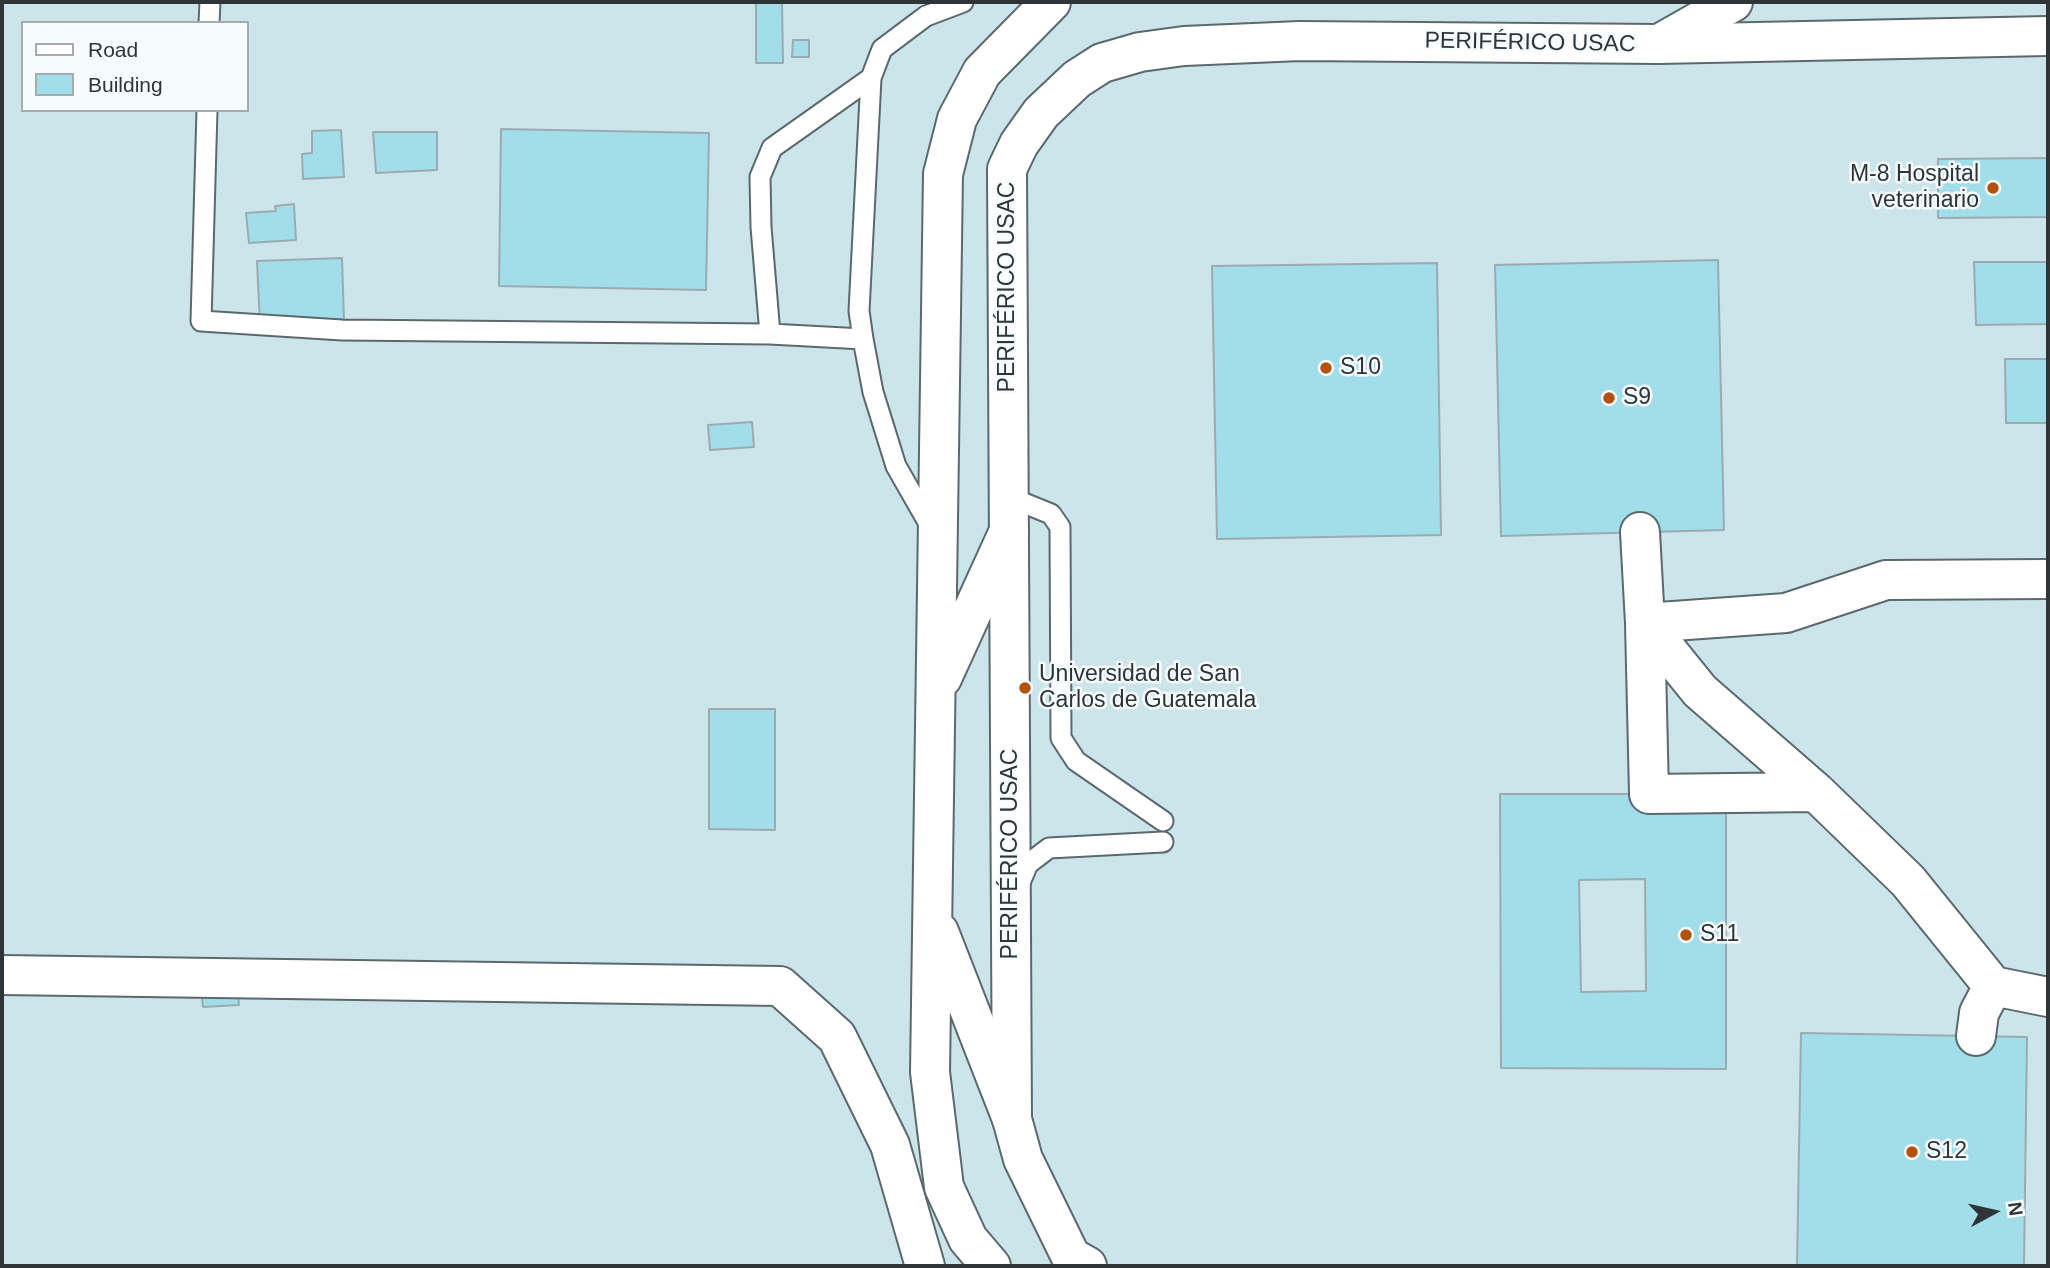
<!DOCTYPE html>
<meta charset="utf-8">
<style>
body{margin:0}
#map{position:relative;width:2050px;height:1268px;overflow:hidden;background:#e1f1f5;font-family:Helvetica,sans-serif}
canvas{display:block}
.frame{position:absolute;inset:0;border:4px solid #2f3537;pointer-events:none}
.legend{position:absolute;left:21px;top:21px;width:228px;height:91px;box-sizing:border-box;background:#f6fcfe;border:2px solid #a6acae;margin:0;padding:9px 12px;list-style:none;font-size:21px;color:#2f3537}
.legend li{display:flex;align-items:center;gap:14px;height:35px}
.legend b{width:35px;border:2px solid #a6acae}
.north{position:absolute;left:1959px;top:1177px;width:70px;height:70px;-webkit-text-stroke:5px #f6fcfe;paint-order:stroke;rotate:82deg;font-size:19px;font-weight:700;line-height:28px;text-align:center;color:#2f3537}
.north::after{content:'';display:block;margin:auto;width:24px;height:32px;background:#2f3537;clip-path:polygon(50% 0,100% 100%,50% 72%,0 100%)}
</style>
<div id="map">
<canvas width="2050" height="1268"></canvas>
<div class="frame"></div>
<ul class="legend">
<li><b style="height:9px;background:#fff"></b>Road</li>
<li><b style="height:19px;background:#a2ddea"></b>Building</li>
</ul>
<div class="north">N</div>
</div>
<script>
const context = document.querySelector('canvas').getContext('2d');
context.lineJoin = 'round';
function fillPath(path, color) { context.fillStyle = color; context.fill(path, 'evenodd'); }
const shape = rows => new Path2D(rows.map(r => 'M' + r).join(''));
function stroke(path, color, width, dash) { context.strokeStyle = color; context.lineWidth = width; context.lineCap = dash ? 'butt' : 'round'; context.setLineDash(dash || []); context.stroke(path); }
function write(font, color, halo, rows, align = 'center') {
  context.font = font + ' Helvetica,sans-serif'; context.lineWidth = 5; context.setLineDash([]); context.textBaseline = 'middle'; context.strokeStyle = halo; context.fillStyle = color; for (const [text, x, y, turn = 0] of rows) {
    context.save(); context.translate(x, y); context.rotate((+turn || 0) * Math.PI / 180); context.textAlign = isNaN(turn) ? turn : align; if (halo) context.strokeText(text, 0, 0); context.fillText(text, 0, 0); context.restore();
  }
}
fillPath(shape([
 [2,2,2048,2,2048,1266,2,1266],
 [23,23,247,23,247,110,23,110]
]), '#cce5eb');
const building = shape([
 [756,2,782,2,783,63,756,63,756,2],
 [793,40,809,40,809,57,792,57,793,40],
 [501,129,709,133,706,290,499,286,501,129],
 [341,130,344,177,303,179,302,154,312,153,312,131,341,130],
 [373,132,437,132,437,170,376,173,373,132],
 [2048,158,2048,217,1938,218,1938,159,2048,158],
 [294,204,296,240,249,243,246,213,276,211,275,206,294,204],
 [342,258,344,321,260,324,257,261,342,258],
 [1718,260,1724,530,1501,536,1495,265,1718,260],
 [1974,262,2048,262,2048,324,1976,325,1974,262],
 [1437,263,1441,535,1217,539,1212,266,1437,263],
 [2005,359,2048,359,2048,423,2006,423,2005,359],
 [752,422,754,447,710,450,708,425,752,422],
 [709,709,775,709,775,830,709,829,709,709],
 [1500,794,1726,794,1726,1069,1501,1068,1500,794],
 [1645,879,1646,991,1581,992,1579,880,1645,879],
 [236,966,239,1005,203,1007,199,970,236,966],
 [1801,1033,2027,1037,2024,1266,1797,1266,1801,1033]
]);
fillPath(building, '#a2ddea');
stroke(building, '#9babaf', 2);
const lane = shape([
 [209,23,210,2],
 [207,110,201,321,342,330,770,334],
 [863,339,770,334,761,227,760,177,772,148,871,78],
 [1009,497,1051,514,1060,527,1061,738,1076,761,1163,821],
 [932,529,896,466,873,392,863,339,859,311,871,78,882,49,926,16,963,2],
 [1019,885,1028,864,1049,848,1163,842]
]);
const street = shape([
 [1640,532,1645,623,1700,691,1816,792,1908,881,1993,986,2048,997],
 [1816,792,1649,794,1645,623,1786,613,1886,580,2048,579],
 [2,975,780,986,837,1037,890,1145,925,1266],
 [1976,1036,1979,1013,1993,986],
 [1087,1266,1071,1257,1023,1159,1012,1119,1007,169,1019,144,1041,113,1077,79,1102,63,1140,52,1184,46,1300,41,1659,44,2048,36]
]);
const secondary = shape([
 [1659,44,1733,2],
 [942,678,1009,531],
 [939,932,1012,1119],
 [991,1266,968,1239,944,1187,930,1072,943,174,957,119,982,72,1051,2]
]);
stroke(lane, '#5b696d', 23);
stroke(street, '#5b696d', 42);
stroke(secondary, '#5b696d', 42);
stroke(lane, '#fff', 19);
stroke(street, '#fff', 38);
stroke(secondary, '#fff', 38);
for (const [x, y, r, color] of [
 [1993,188,7,"#b3520f"],
 [1326,368,7,"#b3520f"],
 [1609,398,7,"#b3520f"],
 [1025,688,7,"#b3520f"],
 [1686,935,7,"#b3520f"],
 [1912,1152,7,"#b3520f"]
]) { const dot = new Path2D(); dot.arc(x, y, r, 0, 2 * Math.PI); context.fillStyle = color; context.fill(dot); stroke(dot, '#f6fcfe', 2.5); }
write('23px', '#2f3537', '#f6fcfe', [
 ["PERIFÉRICO USAC",1530,43,1],
 ["PERIFÉRICO USAC",1008,287,-90],
 ["PERIFÉRICO USAC",1011,854,-90]
]);
write('23px', '#2f3537', '#f6fcfe', [
 ["M-8 Hospital",1979,175,"right"],
 ["veterinario",1979,201,"right"],
 ["S10",1340,368],
 ["S9",1623,398],
 ["Universidad de San",1039,675],
 ["Carlos de Guatemala",1039,701],
 ["S11",1700,935],
 ["S12",1926,1152]
], 'left');
</script>
